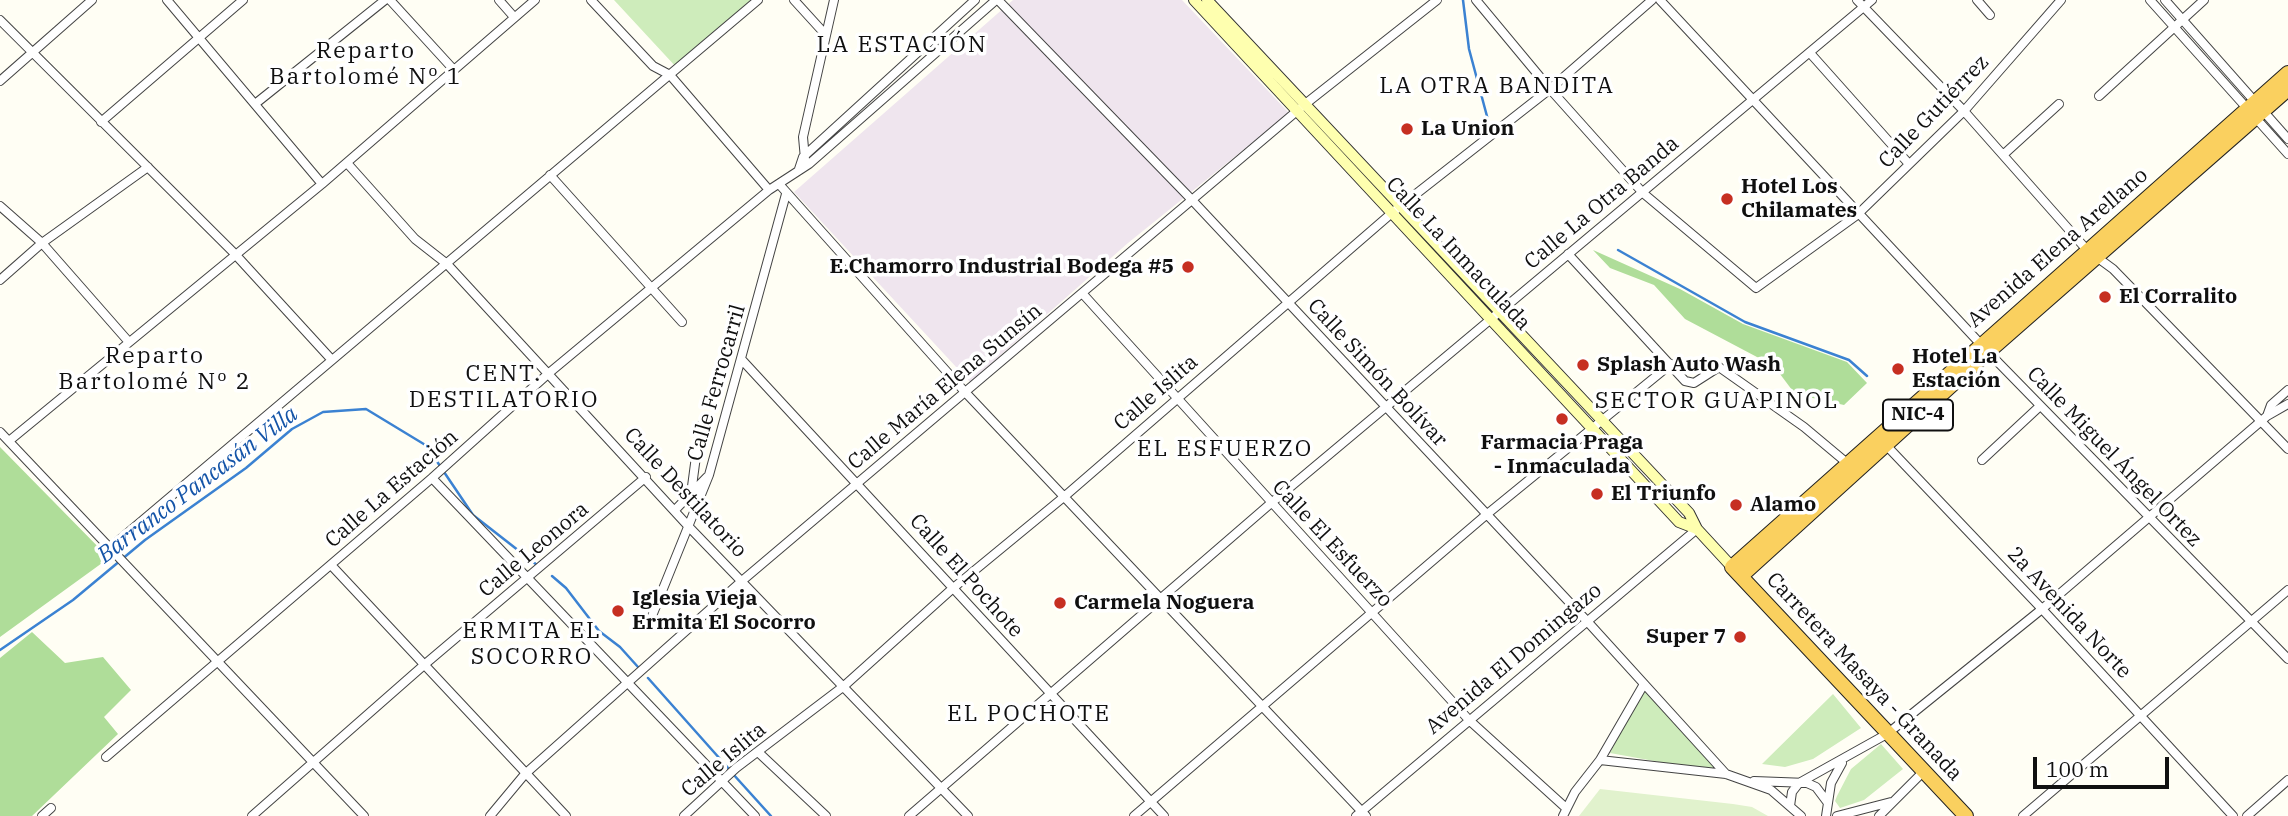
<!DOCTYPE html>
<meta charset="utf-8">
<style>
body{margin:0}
#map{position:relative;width:2288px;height:816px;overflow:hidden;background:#fffef4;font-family:"IBM Plex Serif",serif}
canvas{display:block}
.scale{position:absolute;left:2033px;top:757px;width:136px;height:32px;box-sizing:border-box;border:4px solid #101010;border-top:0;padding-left:9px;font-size:21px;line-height:24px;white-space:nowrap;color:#101010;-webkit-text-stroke:5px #fff;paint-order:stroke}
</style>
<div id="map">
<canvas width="2288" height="816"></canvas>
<div class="scale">100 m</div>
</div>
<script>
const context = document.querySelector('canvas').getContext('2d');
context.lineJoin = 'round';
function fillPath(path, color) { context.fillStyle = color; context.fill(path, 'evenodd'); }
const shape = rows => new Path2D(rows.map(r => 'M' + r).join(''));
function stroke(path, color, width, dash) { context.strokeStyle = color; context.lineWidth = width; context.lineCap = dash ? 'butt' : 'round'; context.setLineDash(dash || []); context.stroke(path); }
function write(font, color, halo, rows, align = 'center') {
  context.font = font + ' "IBM Plex Serif",serif'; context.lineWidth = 7; context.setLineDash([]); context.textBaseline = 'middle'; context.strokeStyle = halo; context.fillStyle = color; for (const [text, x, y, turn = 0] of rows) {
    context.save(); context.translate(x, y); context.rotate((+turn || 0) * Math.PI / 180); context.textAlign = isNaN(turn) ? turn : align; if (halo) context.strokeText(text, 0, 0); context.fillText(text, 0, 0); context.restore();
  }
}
fillPath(shape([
 [1013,0,1182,0,1289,113,1128,243,970,382,794,192]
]), '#efe5ee');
fillPath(shape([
 [614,0,754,0,677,68],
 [1644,686,1726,774,1610,753],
 [1833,694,1861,728,1813,759,1785,767,1762,764],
 [1881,744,1903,769,1864,800,1840,808,1835,801,1837,796,1851,769]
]), '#ceecbb');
fillPath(shape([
 [1593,250,1680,289,1743,324,1847,362,1867,383,1844,405,1795,394,1774,366,1685,319,1654,285,1610,268],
 [0,447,109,558,0,637],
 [32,632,65,663,103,657,131,690,104,717,118,734,32,816,0,816,0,658]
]), '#afdd99');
fillPath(shape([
 [1600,789,1733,804,1752,807,1768,816,1579,816]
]), '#e1f2cd');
stroke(shape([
 [1463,0,1469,49,1488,120],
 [1618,250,1745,322,1849,360,1867,376],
 [444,472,473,515,537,565],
 [552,576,566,588,599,631,620,647,638,667],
 [0,650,73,600,145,540,246,468,292,429,323,412,366,409,427,446,440,466],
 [648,678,729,769],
 [733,774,771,816]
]), '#3b82d2', 2.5);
const minor = shape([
 [167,0,322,184],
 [390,0,454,70],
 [499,0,514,17],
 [591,0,653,66,670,75,769,190],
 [794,0,825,34],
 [998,0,1192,200,1586,620,1726,774],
 [1476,0,1550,89,1643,193,1756,288,1857,215,1964,111,2061,0],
 [1660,0,1988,352,2288,659],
 [1857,0,1964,111,2087,250,2113,269,2288,449],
 [1977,0,1990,15],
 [2150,0,2288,154],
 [2165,0,2288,139],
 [0,20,234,253,331,359],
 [1810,53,1909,164],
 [0,81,92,0],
 [2099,96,2204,0],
 [255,104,385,0],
 [101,122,243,0],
 [2003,155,2059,104],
 [805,159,803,137,834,0],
 [347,163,415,239,447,264,690,528,968,816],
 [799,169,803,157,975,0],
 [550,175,682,322],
 [779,184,965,392,1366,816],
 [0,206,42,243,128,341],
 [1568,254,1685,381,1694,383,1719,367,1804,427,1847,463],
 [0,280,42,243,148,167],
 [1082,293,1469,720,1566,808],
 [742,360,1164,816],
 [2267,416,2271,405,2288,390],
 [0,432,364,816],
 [9,441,322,184,535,0],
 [1884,443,2042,609,2233,816],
 [1982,460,2040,406],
 [432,478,755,816],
 [691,494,700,426],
 [675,510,707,477],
 [111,547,758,0],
 [331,565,566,816],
 [652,616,709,475,786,194],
 [758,752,826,816],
 [106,757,432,478,549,373,769,190,809,164,996,0],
 [1600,760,1726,774,1771,790,1801,816],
 [1754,781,1807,783,1816,787,1828,803,1826,816],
 [1828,803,1831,783,1842,763],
 [1790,806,1792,792,1799,783,1887,734,2042,609,2267,416,2288,404],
 [42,816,51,808],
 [252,816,424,665,646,477],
 [490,816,525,774,743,580,1304,105,1437,0],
 [684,816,736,768,844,686,952,589,1065,496,1393,212,1550,89,1652,0],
 [909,816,1270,504,1872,0],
 [1134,816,1486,515,1671,364],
 [1356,816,1697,529],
 [1563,816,1575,792,1600,760,1644,684],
 [1837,816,1891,802],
 [1879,816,1923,772],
 [2023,816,2288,590],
 [2247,816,2288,780]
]);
const secondary = shape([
 [1194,0,1679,522,1697,529],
 [1207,0,1689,513,1697,529,1732,567]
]);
const trunk = shape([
 [1741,576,1988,352,2288,89],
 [1966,816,1732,567,2288,73]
]);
stroke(minor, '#434343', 10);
stroke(secondary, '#323232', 12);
stroke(trunk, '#212121', 16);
stroke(minor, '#fff', 8);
stroke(secondary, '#feffaf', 10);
stroke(trunk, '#fad05f', 14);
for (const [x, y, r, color] of [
 [1407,129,7,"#c62f22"],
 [1727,199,7,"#c62f22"],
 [1188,267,7,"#c62f22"],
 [2105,297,7,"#c62f22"],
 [1583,365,7,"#c62f22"],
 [1898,369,7,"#c62f22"],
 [1562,419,7,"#c62f22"],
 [1597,494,7,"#c62f22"],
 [1736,505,7,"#c62f22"],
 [1060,603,7,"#c62f22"],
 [618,611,7,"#c62f22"],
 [1740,637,7,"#c62f22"]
]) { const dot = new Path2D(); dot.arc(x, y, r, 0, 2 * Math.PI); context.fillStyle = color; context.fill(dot); stroke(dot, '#fff', 2.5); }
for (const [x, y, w] of [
 [1918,415,70]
]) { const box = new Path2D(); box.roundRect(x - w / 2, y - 15.5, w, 31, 5); context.fillStyle = '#fff'; context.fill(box); stroke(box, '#101010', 2); }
write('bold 19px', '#101010', null, [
 ["NIC-4",1918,415]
]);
write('21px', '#101010', '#fff', [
 ["Calle Gutiérrez",1934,112,-46],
 ["Calle La Otra Banda",1602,203,-40],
 ["Avenida Elena Arellano",2058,248,-41],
 ["Calle La Inmaculada",1458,254,47],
 ["Calle Simón Bolívar",1377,373,47],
 ["Calle Ferrocarril",717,383,-74],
 ["Calle María Elena Sunsín",945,387,-40],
 ["Calle Islita",1156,393,-41],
 ["Calle Miguel Ángel Ortez",2114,457,46],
 ["Calle La Estación",392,489,-41],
 ["Calle Destilatorio",685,493,47],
 ["Calle El Esfuerzo",1332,544,47],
 ["Calle Leonora",534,550,-40],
 ["Calle El Pochote",966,576,48],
 ["2a Avenida Norte",2069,613,47],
 ["Avenida El Domingazo",1514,659,-40],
 ["Carretera Masaya - Granada",1864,677,47],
 ["Calle Islita",724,760,-40]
]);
write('bold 21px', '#101010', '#fff', [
 ["La Union",1421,129],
 ["Hotel Los",1741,187],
 ["Chilamates",1741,211],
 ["E.Chamorro Industrial Bodega #5",1174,267,"right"],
 ["El Corralito",2119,297],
 ["Hotel La",1912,357],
 ["Estación",1912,381],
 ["Splash Auto Wash",1597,365],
 ["Farmacia Praga",1562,443,"center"],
 ["- Inmaculada",1562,467,"center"],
 ["El Triunfo",1611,494],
 ["Alamo",1750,505],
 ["Iglesia Vieja",632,599],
 ["Ermita El Socorro",632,623],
 ["Carmela Noguera",1074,603],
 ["Super 7",1726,637,"right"]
], 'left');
context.letterSpacing = '2px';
write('23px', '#101010', '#fff', [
 ["LA ESTACIÓN",902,45],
 ["Reparto",366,51],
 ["Bartolomé Nº 1",366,77],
 ["LA OTRA BANDITA",1497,86],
 ["Reparto",155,356],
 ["Bartolomé Nº 2",155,382],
 ["CENT.",504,374],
 ["DESTILATORIO",504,400],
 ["SECTOR GUAPINOL",1717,401],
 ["EL ESFUERZO",1225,449],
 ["ERMITA EL",532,631],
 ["SOCORRO",532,657],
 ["EL POCHOTE",1029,714]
]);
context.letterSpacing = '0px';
write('italic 23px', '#1454a8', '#fff', [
 ["Barranco Pancasán Villa",198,485,-37]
]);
</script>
